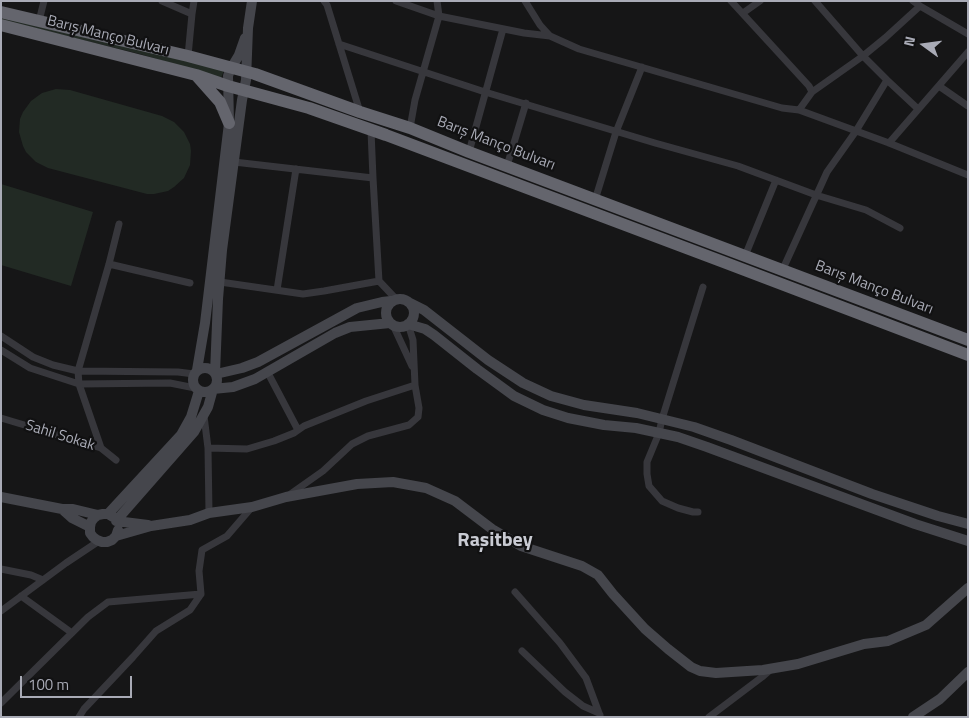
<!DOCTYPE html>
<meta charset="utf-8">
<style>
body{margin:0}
#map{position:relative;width:969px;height:718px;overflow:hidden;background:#161617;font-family:"Titillium Web",sans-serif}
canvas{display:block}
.frame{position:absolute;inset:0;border:2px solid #a9abb6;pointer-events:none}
.north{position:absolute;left:899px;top:20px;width:50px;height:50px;-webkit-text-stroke:4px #111112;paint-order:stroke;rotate:284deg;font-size:14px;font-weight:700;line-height:20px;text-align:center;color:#a9abb6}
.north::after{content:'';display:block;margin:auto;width:18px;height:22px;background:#a9abb6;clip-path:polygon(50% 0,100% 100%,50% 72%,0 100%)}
.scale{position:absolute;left:20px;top:676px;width:112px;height:22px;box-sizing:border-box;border:2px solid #a9abb6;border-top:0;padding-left:6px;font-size:15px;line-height:18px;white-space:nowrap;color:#a9abb6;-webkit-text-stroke:4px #111112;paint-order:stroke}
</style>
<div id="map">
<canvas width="969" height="718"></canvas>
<div class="frame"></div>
<div class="north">N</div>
<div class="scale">100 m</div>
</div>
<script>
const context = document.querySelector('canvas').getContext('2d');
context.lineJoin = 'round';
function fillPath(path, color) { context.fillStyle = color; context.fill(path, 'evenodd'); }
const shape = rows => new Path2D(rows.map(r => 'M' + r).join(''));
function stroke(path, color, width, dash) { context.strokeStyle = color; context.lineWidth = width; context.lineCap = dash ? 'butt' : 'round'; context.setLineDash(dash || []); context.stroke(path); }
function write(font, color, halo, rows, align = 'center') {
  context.font = font + ' "Titillium Web",sans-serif'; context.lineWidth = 4.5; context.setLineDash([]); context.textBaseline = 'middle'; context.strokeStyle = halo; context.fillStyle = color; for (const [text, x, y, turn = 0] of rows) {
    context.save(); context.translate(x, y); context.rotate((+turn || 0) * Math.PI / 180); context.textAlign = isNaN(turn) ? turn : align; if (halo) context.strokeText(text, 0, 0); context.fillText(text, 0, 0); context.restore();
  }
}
fillPath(shape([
 [1,14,224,69,223,73,221,78,140,54,1,20],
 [56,89,70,90,162,116,174,122,184,132,190,144,191,151,190,165,184,178,174,187,168,191,154,194,147,194,48,168,36,162,26,152,23,146,19,132,20,119,23,112,31,101,42,93],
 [1,184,93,212,71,286,1,265]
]), '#222a24');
stroke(shape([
 [162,1,192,14,188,56],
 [324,1,327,5,360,112],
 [396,1,439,16,524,33,550,36],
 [525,1,540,25,550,36,579,49,782,108,799,110,889,143,968,175],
 [731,1,809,86,812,92],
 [815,1,863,56,887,80,917,108],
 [913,1,920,6,968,34],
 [743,13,760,1],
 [192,14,194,1],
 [39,21,44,1],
 [339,44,485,92,655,143,738,166,816,195,866,210,900,228],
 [939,86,968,106],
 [799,110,812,92,863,56,885,38,920,6],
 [410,128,415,100,439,16,437,1],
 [371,131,373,178,379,281,396,299],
 [889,143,968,52],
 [469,152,503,29],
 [234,162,373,178],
 [507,166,526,103],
 [595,200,616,132,642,67],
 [745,256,776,180],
 [109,264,190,283],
 [782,271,827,172,856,131,887,80],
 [220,282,303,294,324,291,379,281],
 [277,290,296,169],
 [393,325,412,366],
 [1,336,33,357,53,365,78,371,178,372,194,374],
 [1,350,30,368,79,384,170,383,195,388],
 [268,373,298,430],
 [204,416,208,448,209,513],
 [1,418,101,448,116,460],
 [101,448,79,384,78,371,109,264,119,224],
 [208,448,247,449,274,441,294,433,304,426,366,401,415,385],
 [289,495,323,471,352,444,368,436,409,425,418,417,419,408,415,385,413,340,408,324],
 [698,512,693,512,678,508,662,501,649,486,647,474,647,462,659,433,662,419,703,287],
 [1,569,31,575,43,580],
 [515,592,560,643,586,678,599,713],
 [21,596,72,633],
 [1,611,66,563,99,541],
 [522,651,565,692,583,706,599,713,600,715],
 [1,703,88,617,108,602,201,594],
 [79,717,84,709,133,657,156,631,190,610,201,594,199,571,202,550,227,536,252,507],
 [709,717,762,677,770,670]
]), '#37373c', 7);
stroke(shape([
 '386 313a14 14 0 1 1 28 0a14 14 0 1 1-28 0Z',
 [410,303,424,310,488,360,523,383,551,396,584,405,637,413,694,427,731,440,872,494,938,516,968,524],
 [408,324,425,329,434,335,477,369,514,396,543,410,568,418,604,425,636,428,678,437,707,447,915,524,968,541],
 '193 380a12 12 0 1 1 24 0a12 12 0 1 1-24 0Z',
 [197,370,205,323,229,123,228,76,230,70,239,55,245,38],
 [215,373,218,299,222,250,242,100,246,80,248,28,252,1],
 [216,374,242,368,258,362,357,308,382,302,391,301],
 [1,497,62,509,73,509,98,515],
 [62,509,72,518,90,527,90,533,93,537,97,540,102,542,107,542,112,540,116,536,118,530],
 [108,514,181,435,191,417,199,391],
 [116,521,194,432,208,407,213,389,233,387,255,379,335,333,350,327,390,323],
 [116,521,148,525],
 [90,527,91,522,94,518,98,515,103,514,108,514,113,517],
 [116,536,151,526,190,520,209,513,252,507,286,497,357,484,393,482,426,488,455,501,492,529,521,546,582,566,598,575,613,594,645,629,668,649,691,667,700,671,716,673,763,670,798,664,864,644,888,641,926,625,968,588],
 [913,717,940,699,968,672]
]), '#45464c', 10);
stroke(shape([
 [1,12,188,56,255,74,360,112,410,128,469,152,968,340],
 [1,25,196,75,228,86,309,108,386,135,726,263,968,355],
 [196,75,220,102,229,123]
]), '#64656d', 12);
write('15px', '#a9abb6', '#111112', [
 ["Barış Manço Bulvarı",108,36,14],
 ["Barış Manço Bulvarı",496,144,21],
 ["Barış Manço Bulvarı",874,288,21],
 ["Sahil Sokak",60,436,17]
]);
write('bold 20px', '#c9cbd3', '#111112', [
 ["Raşitbey",495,541]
]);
</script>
